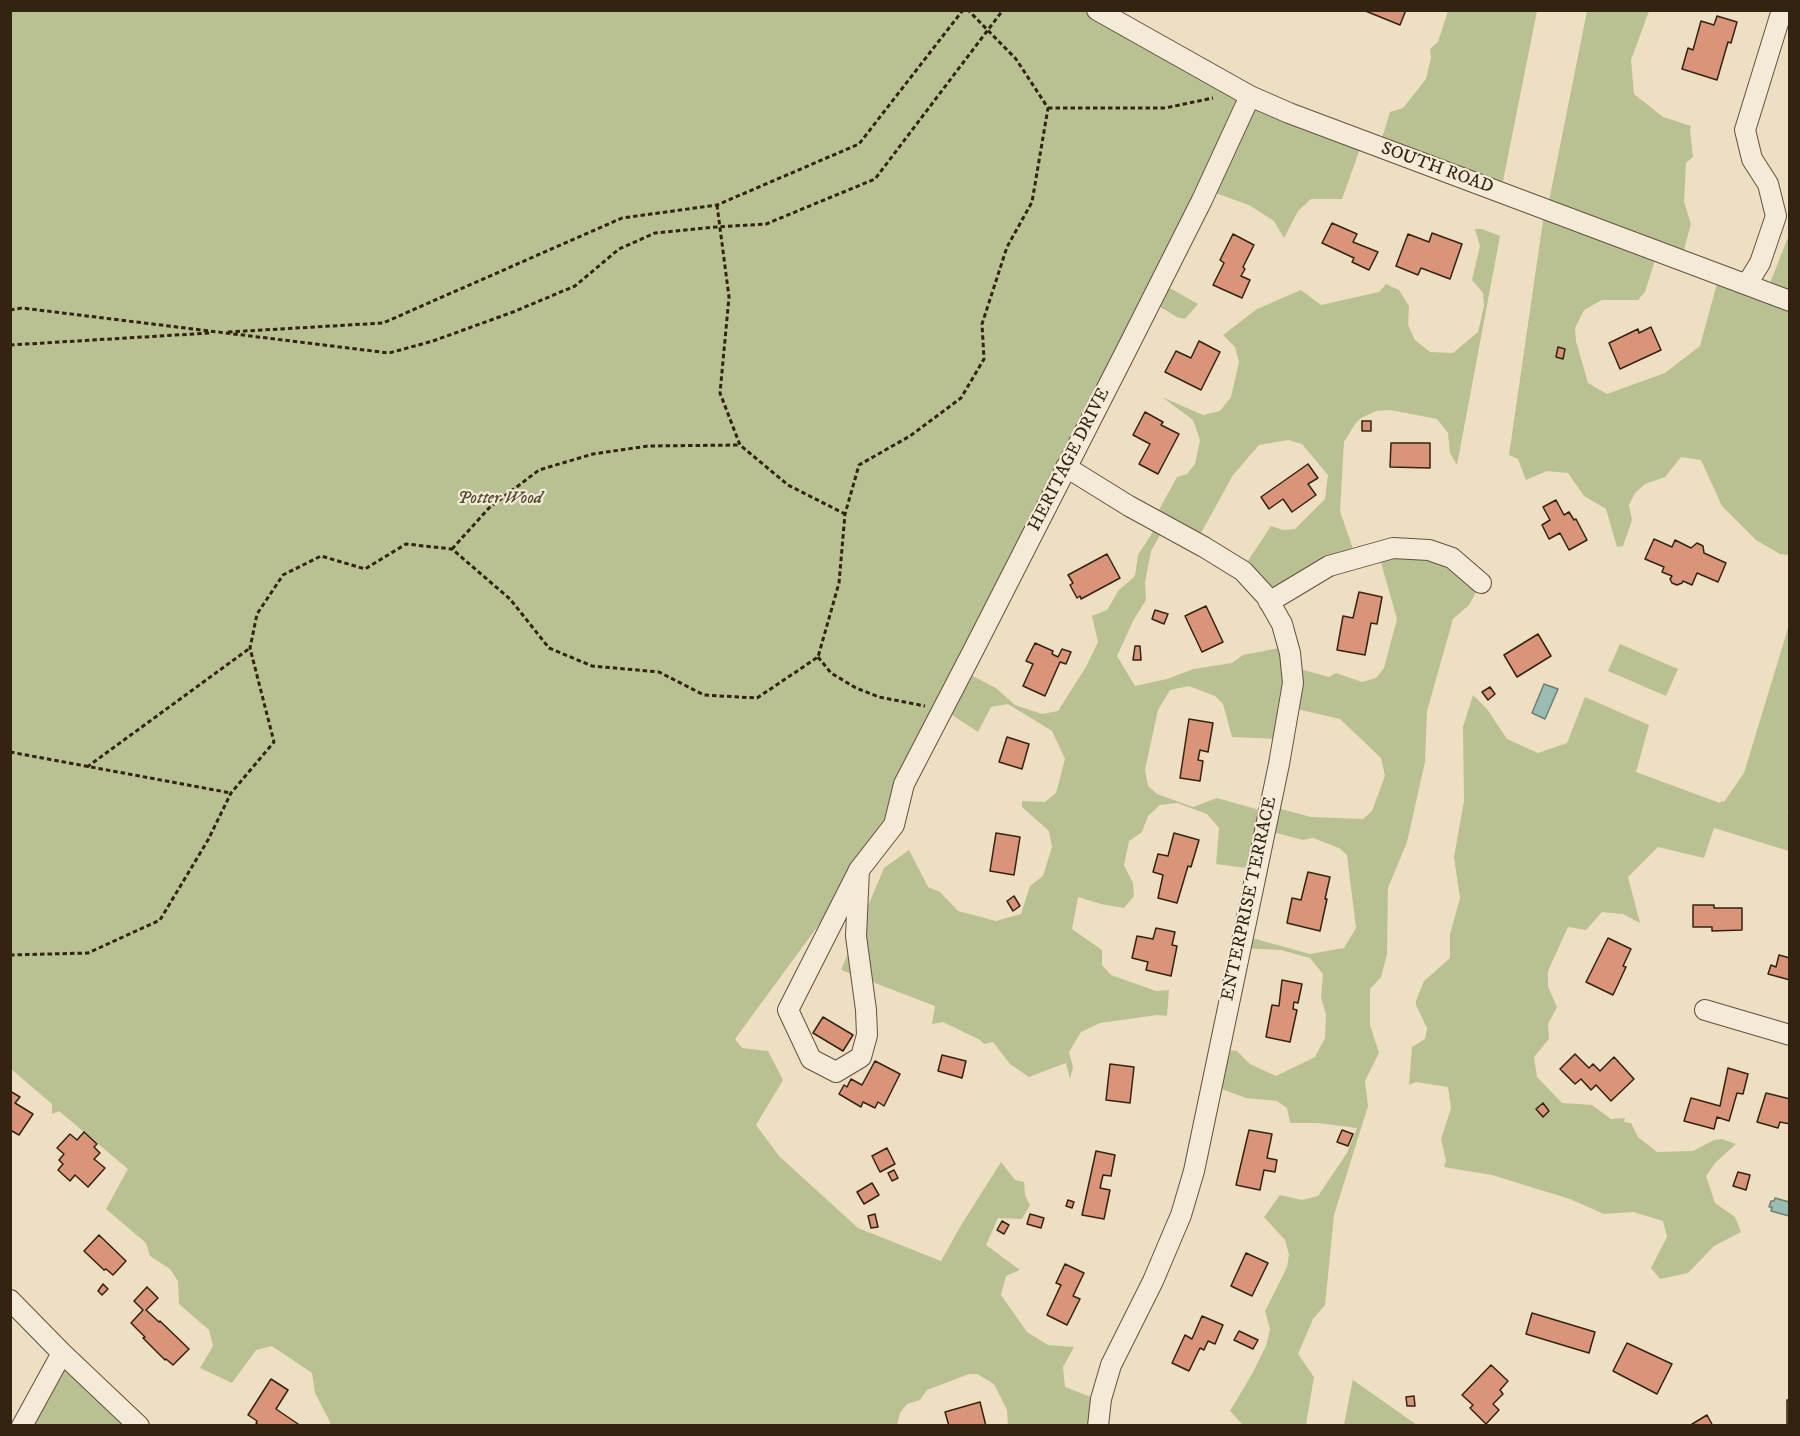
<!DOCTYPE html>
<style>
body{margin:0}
#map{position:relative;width:1800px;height:1436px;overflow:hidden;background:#eedec2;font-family:"IM FELL DW Pica",serif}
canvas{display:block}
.frame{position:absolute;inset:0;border:12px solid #322411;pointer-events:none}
</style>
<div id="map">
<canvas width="1800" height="1436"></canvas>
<div class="frame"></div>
</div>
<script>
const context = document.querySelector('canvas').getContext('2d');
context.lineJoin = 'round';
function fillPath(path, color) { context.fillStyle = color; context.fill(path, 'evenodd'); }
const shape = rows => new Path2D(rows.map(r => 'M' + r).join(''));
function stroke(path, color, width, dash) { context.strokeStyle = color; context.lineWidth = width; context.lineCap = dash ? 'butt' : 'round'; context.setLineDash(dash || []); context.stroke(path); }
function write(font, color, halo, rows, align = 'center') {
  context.font = font + ' "IM FELL DW Pica",serif'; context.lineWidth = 4.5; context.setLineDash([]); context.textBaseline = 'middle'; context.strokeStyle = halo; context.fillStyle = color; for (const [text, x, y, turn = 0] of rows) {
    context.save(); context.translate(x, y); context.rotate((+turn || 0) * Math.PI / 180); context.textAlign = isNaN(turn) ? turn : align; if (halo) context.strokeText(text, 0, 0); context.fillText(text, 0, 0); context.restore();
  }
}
fillPath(shape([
 [11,11,1098,11,1361,146,1342,199,1311,199,1298,211,1284,238,1274,221,1249,205,1207,190,1159,282,1198,304,1185,319,1177,317,1152,302,963,671,996,688,1015,705,1042,714,1058,711,1086,667,1098,642,1092,616,1107,610,1119,590,1135,576,1138,555,1154,530,1154,519,1177,477,1187,474,1195,464,1200,440,1193,420,1162,397,1203,415,1220,411,1231,397,1239,362,1235,347,1223,335,1257,309,1301,290,1321,305,1379,292,1386,284,1399,290,1409,306,1408,325,1415,340,1430,352,1453,353,1478,332,1484,306,1483,293,1472,280,1480,246,1475,229,1482,229,1500,236,1457,465,1450,453,1448,433,1437,419,1390,410,1376,411,1361,418,1355,424,1344,442,1340,511,1355,555,1272,599,1242,570,1271,526,1283,530,1295,529,1325,499,1328,475,1302,444,1288,440,1259,445,1233,475,1196,542,1164,528,1151,551,1145,582,1146,600,1134,619,1117,656,1135,686,1167,679,1194,669,1232,663,1243,655,1285,647,1292,667,1329,677,1336,673,1362,682,1376,678,1384,668,1397,619,1378,552,1427,550,1481,583,1469,605,1453,619,1427,711,1425,762,1407,842,1388,888,1387,954,1381,977,1370,989,1370,1025,1379,1053,1365,1081,1368,1106,1334,1215,1325,1305,1313,1319,1298,1354,1314,1377,1306,1425,1243,1425,1230,1411,1252,1374,1266,1346,1270,1329,1265,1311,1287,1267,1289,1255,1285,1240,1264,1217,1280,1195,1302,1200,1318,1196,1347,1153,1357,1128,1318,1123,1290,1123,1287,1108,1277,1101,1246,1098,1211,1085,1218,1049,1237,1051,1250,1064,1276,1076,1315,1057,1325,1038,1326,1015,1321,997,1323,974,1310,958,1281,950,1239,948,1241,935,1310,954,1344,948,1356,928,1347,855,1339,848,1313,838,1303,840,1265,830,1253,869,1216,864,1219,828,1207,814,1177,803,1160,805,1148,816,1142,832,1129,841,1124,865,1133,883,1134,896,1124,908,1101,904,1078,897,1072,929,1102,950,1102,965,1111,975,1156,991,1169,990,1167,1016,1157,1015,1100,1023,1081,1032,1069,1052,1073,1067,1070,1079,1066,1063,1029,1077,1010,1064,993,1042,984,1044,980,1040,943,1022,932,1024,935,1006,841,970,884,868,909,850,928,887,940,892,958,911,996,921,1021,914,1030,886,1043,876,1052,847,1049,831,1022,807,1022,801,1045,802,1056,793,1065,759,1052,731,1008,704,991,707,978,732,943,709,859,870,735,1039,742,1048,768,1051,783,1080,756,1125,779,1156,858,1228,941,1261,960,1227,1001,1162,1015,1180,1024,1182,1025,1195,1030,1205,1022,1219,998,1218,986,1245,1020,1270,1006,1276,1001,1295,1027,1332,1048,1345,1074,1347,1063,1367,1065,1387,1096,1399,1096,1425,1008,1425,1007,1410,994,1384,977,1374,969,1374,927,1390,920,1400,907,1404,900,1413,897,1425,330,1425,330,1422,315,1393,312,1373,272,1346,256,1350,232,1383,200,1368,213,1346,209,1330,179,1304,178,1281,170,1269,150,1256,146,1243,106,1209,128,1169,59,1111,52,1114,52,1104,11,1069],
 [1189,686,1215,696,1223,704,1232,737,1279,739,1288,707,1340,719,1381,758,1385,776,1372,811,1363,819,1311,817,1270,806,1263,811,1217,798,1193,807,1157,794,1148,786,1145,770,1158,710,1170,690],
 [1448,11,1537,11,1501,191,1379,148,1390,112,1403,108,1426,79,1431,58,1430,49,1438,42],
 [1587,11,1649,11,1631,60,1634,94,1663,117,1691,126,1690,130,1693,157,1686,163,1684,202,1691,224,1681,261,1657,254,1645,292,1638,300,1602,300,1584,310,1575,328,1576,341,1588,383,1607,394,1665,373,1700,346,1718,280,1766,293,1789,235,1789,555,1780,554,1756,540,1722,506,1701,460,1681,457,1665,477,1645,484,1635,493,1629,505,1632,520,1623,546,1617,547,1606,509,1584,496,1568,473,1547,471,1526,480,1518,459,1509,455,1544,214,1548,206],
 [1789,625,1790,806,1787,812,1789,813,1789,851,1714,828,1704,858,1658,847,1628,877,1640,923,1623,914,1602,912,1586,930,1568,927,1548,971,1548,987,1557,1007,1548,1024,1549,1039,1534,1057,1537,1077,1562,1103,1592,1105,1611,1119,1625,1118,1624,1122,1631,1123,1638,1137,1657,1152,1693,1151,1714,1140,1722,1139,1736,1144,1716,1162,1706,1176,1715,1203,1735,1217,1741,1232,1714,1246,1688,1273,1660,1279,1651,1268,1667,1237,1663,1221,1633,1212,1604,1214,1570,1199,1492,1175,1444,1167,1446,1161,1441,1139,1451,1108,1448,1087,1416,1082,1409,1085,1412,1047,1425,1039,1427,1028,1416,1005,1416,1001,1424,981,1450,958,1450,934,1460,898,1454,857,1464,801,1463,727,1473,695,1487,709,1507,739,1538,753,1567,743,1585,697,1649,725,1636,772,1720,803,1721,801,1724,802,1744,773],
 [1620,644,1678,669,1666,696,1608,671],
 [57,1358,137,1426,21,1426],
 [1353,1379,1353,1380,1417,1425,1344,1425]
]), '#b9c193');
const water = shape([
 [1544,684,1558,689,1545,719,1532,713,1544,684],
 [1775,1198,1789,1202,1789,1216,1771,1211,1772,1207,1769,1207,1771,1201,1774,1201,1775,1198]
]);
fillPath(water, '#99bcb3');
stroke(water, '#707f72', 1.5);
const building = shape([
 [1363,10,1406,10,1400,25,1363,10],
 [1717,16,1737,22,1731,43,1728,42,1717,80,1682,69,1688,48,1693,50,1701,21,1714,25,1717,16],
 [1332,223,1357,234,1353,242,1378,252,1369,270,1352,262,1354,258,1322,243,1332,223],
 [1432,233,1462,244,1450,279,1421,268,1418,275,1396,266,1408,234,1429,242,1432,233],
 [1233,234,1254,245,1243,267,1245,269,1241,276,1250,280,1242,298,1213,285,1224,263,1220,260,1233,234],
 [1651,327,1661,350,1620,369,1609,343,1638,329,1639,333,1651,327],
 [1199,341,1220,352,1201,390,1165,372,1176,351,1191,358,1199,341],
 [1558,347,1565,349,1563,359,1556,357,1558,347],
 [1145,412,1163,422,1161,425,1179,434,1158,474,1139,464,1150,444,1133,435,1145,412],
 [1362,421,1371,421,1371,431,1362,431,1362,421],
 [1391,443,1430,443,1430,468,1390,467,1391,443],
 [1308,464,1318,478,1308,484,1316,495,1292,512,1283,499,1269,509,1261,497,1308,464],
 [1556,500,1564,515,1569,512,1574,520,1576,519,1587,540,1569,550,1560,533,1549,539,1542,525,1550,520,1543,507,1556,500],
 [1654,539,1672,547,1675,540,1691,548,1697,543,1703,546,1704,553,1726,563,1718,582,1697,573,1692,585,1683,581,1682,583,1677,585,1672,583,1670,579,1672,576,1662,572,1664,567,1645,559,1654,539],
 [1107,554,1120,578,1081,599,1080,596,1077,598,1070,585,1073,583,1068,575,1107,554],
 [1359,592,1382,597,1377,624,1371,623,1365,655,1337,650,1343,616,1353,618,1359,592],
 [1206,606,1223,642,1202,652,1185,616,1206,606],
 [1155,610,1168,614,1164,624,1152,619,1155,610],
 [1538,634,1551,656,1517,677,1504,655,1538,634],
 [1035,643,1053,651,1052,654,1058,657,1062,649,1071,652,1066,664,1060,662,1045,696,1023,686,1033,664,1026,661,1035,643],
 [1135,646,1140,646,1141,660,1133,660,1135,646],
 [1490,687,1495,694,1488,700,1482,692,1490,687],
 [1189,719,1213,723,1208,752,1200,750,1198,760,1203,761,1200,781,1180,778,1189,719],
 [1007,737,1029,744,1022,769,999,762,1007,737],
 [996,833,1020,837,1014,875,990,871,996,833],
 [1174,833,1199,840,1191,867,1188,866,1177,903,1158,898,1163,875,1153,872,1158,854,1168,856,1174,833],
 [1308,872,1330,877,1325,899,1327,899,1320,931,1287,923,1292,898,1301,900,1308,872],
 [1014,896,1020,906,1013,911,1007,901,1014,896],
 [1693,905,1714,905,1714,908,1742,908,1742,930,1712,931,1712,927,1693,927,1693,905],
 [1156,928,1175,932,1172,945,1177,946,1171,976,1146,970,1148,962,1132,958,1137,936,1153,939,1156,928],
 [1608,938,1631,949,1623,966,1626,967,1613,995,1586,982,1608,938],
 [1779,955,1790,958,1790,980,1768,974,1771,965,1776,967,1779,955],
 [1282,980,1302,984,1298,1003,1294,1002,1293,1009,1297,1010,1290,1042,1266,1037,1272,1005,1279,1006,1282,980],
 [823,1017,853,1035,843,1051,813,1033,823,1017],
 [1575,1054,1589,1068,1593,1064,1600,1071,1614,1057,1634,1079,1611,1101,1596,1085,1591,1090,1581,1079,1575,1084,1560,1069,1575,1054],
 [942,1055,966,1061,962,1078,938,1071,942,1055],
 [875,1061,900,1074,884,1106,878,1102,875,1108,863,1102,861,1107,839,1094,844,1085,847,1087,851,1079,862,1085,875,1061],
 [1110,1064,1134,1067,1130,1103,1106,1100,1110,1064],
 [1728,1068,1748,1074,1743,1094,1737,1093,1729,1121,1717,1117,1714,1129,1684,1121,1691,1098,1720,1106,1728,1068],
 [10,1091,20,1097,15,1103,33,1114,19,1135,10,1130,10,1091],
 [1766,1093,1790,1099,1790,1124,1780,1122,1778,1128,1757,1122,1766,1093],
 [1543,1103,1549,1111,1543,1117,1536,1109,1543,1103],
 [1249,1130,1272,1134,1267,1158,1277,1160,1275,1172,1264,1170,1260,1190,1236,1185,1249,1130],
 [1342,1130,1353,1134,1348,1146,1337,1142,1342,1130],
 [84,1132,97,1144,94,1147,100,1153,94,1159,105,1168,88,1187,75,1175,70,1181,58,1170,63,1164,59,1160,64,1154,57,1148,70,1134,77,1140,84,1132],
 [887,1148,895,1164,880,1172,872,1156,887,1148],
 [1096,1151,1115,1155,1111,1176,1103,1175,1100,1188,1110,1190,1104,1219,1082,1215,1096,1151],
 [894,1170,898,1178,892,1181,888,1173,894,1170],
 [1738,1172,1750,1175,1746,1190,1733,1186,1738,1172],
 [872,1183,879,1195,864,1204,857,1192,872,1183],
 [1068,1200,1074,1202,1072,1208,1066,1206,1068,1200],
 [875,1214,878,1227,871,1228,868,1216,875,1214],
 [1030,1214,1044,1218,1041,1228,1027,1224,1030,1214],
 [1002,1221,1009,1225,1004,1234,997,1230,1002,1221],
 [99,1235,126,1261,113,1275,106,1269,104,1270,84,1251,99,1235],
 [1246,1253,1268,1263,1252,1296,1231,1286,1246,1253],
 [1065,1264,1084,1273,1073,1296,1080,1299,1067,1325,1047,1315,1061,1285,1056,1283,1065,1264],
 [103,1284,108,1289,102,1295,98,1291,103,1284],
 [147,1287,158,1298,146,1310,159,1322,160,1321,189,1349,173,1365,166,1359,165,1360,143,1338,145,1337,131,1323,143,1310,134,1301,147,1287],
 [1532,1313,1595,1332,1589,1353,1526,1334,1532,1313],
 [1202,1316,1223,1325,1215,1344,1208,1341,1204,1350,1200,1348,1189,1371,1172,1363,1185,1335,1192,1339,1202,1316],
 [1239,1331,1258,1340,1253,1349,1234,1340,1239,1331],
 [1627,1343,1672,1364,1657,1394,1613,1371,1627,1343],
 [1491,1365,1508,1381,1500,1390,1503,1394,1493,1404,1499,1410,1486,1424,1470,1408,1473,1405,1462,1395,1491,1365],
 [271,1379,288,1390,276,1409,301,1426,260,1426,256,1423,257,1421,248,1415,271,1379],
 [1414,1396,1415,1406,1407,1406,1406,1397,1414,1396],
 [1787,1400,1790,1400,1790,1425,1787,1425,1787,1400],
 [980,1402,986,1426,949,1426,945,1412,980,1402],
 [1707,1415,1713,1426,1689,1426,1707,1415]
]);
fillPath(building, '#da947a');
stroke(building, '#322411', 1.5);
const minor = shape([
 [1097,10,1250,96,1289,113,1790,301],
 [1747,284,1760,263,1776,216,1768,184,1752,159,1745,130,1782,10],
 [1066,467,1129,506,1204,547,1243,571,1266,596,1282,624,1290,653,1293,683,1279,764,1194,1171,1181,1215,1153,1281,1111,1365,1101,1399,1098,1426],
 [1269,602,1329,566,1393,548,1429,550,1452,558,1481,583],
 [859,870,856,936,866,1010,867,1035,861,1057,836,1072,811,1059,788,1010,859,870,894,825,904,784,974,649,1129,345,1202,200,1250,96],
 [1705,1010,1790,1035],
 [10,1300,62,1353,139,1426],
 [22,1426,62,1353]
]);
stroke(minor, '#61523d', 22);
stroke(shape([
 [1048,108,1165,108,1213,98],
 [717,205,729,297,720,393,740,445,788,485,845,514],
 [10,310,22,308,389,353,433,341,513,312,575,286,619,249,655,233,716,227,766,224,875,179,1003,10],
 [228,332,383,323,622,218,717,205,859,144,963,10],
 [10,345,210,333],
 [452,549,489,508,539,470,593,454,648,446,740,445],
 [818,657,831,673,856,688,879,697,925,706],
 [10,752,231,793],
 [87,767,250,648],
 [10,955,88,953,160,920,208,840,231,793,274,742,250,648,257,614,283,575,321,556,365,569,406,544,452,549,510,599,549,648,592,666,659,672,704,695,757,698,818,657,839,583,845,514,859,465,910,436,961,398,984,359,982,324,1007,247,1032,202,1048,108,1016,59,968,10]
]), '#322411', 3, [4.5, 3]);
stroke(minor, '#f4ead7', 20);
write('18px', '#322411', '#f4ead7', [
 ["SOUTH ROAD",1437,169,20],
 ["HERITAGE DRIVE",1070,460,-63],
 ["ENTERPRISE TERRACE",1250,899,-78]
]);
write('italic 18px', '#544b32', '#f4ead7', [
 ["Potter Wood",500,499]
]);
</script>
